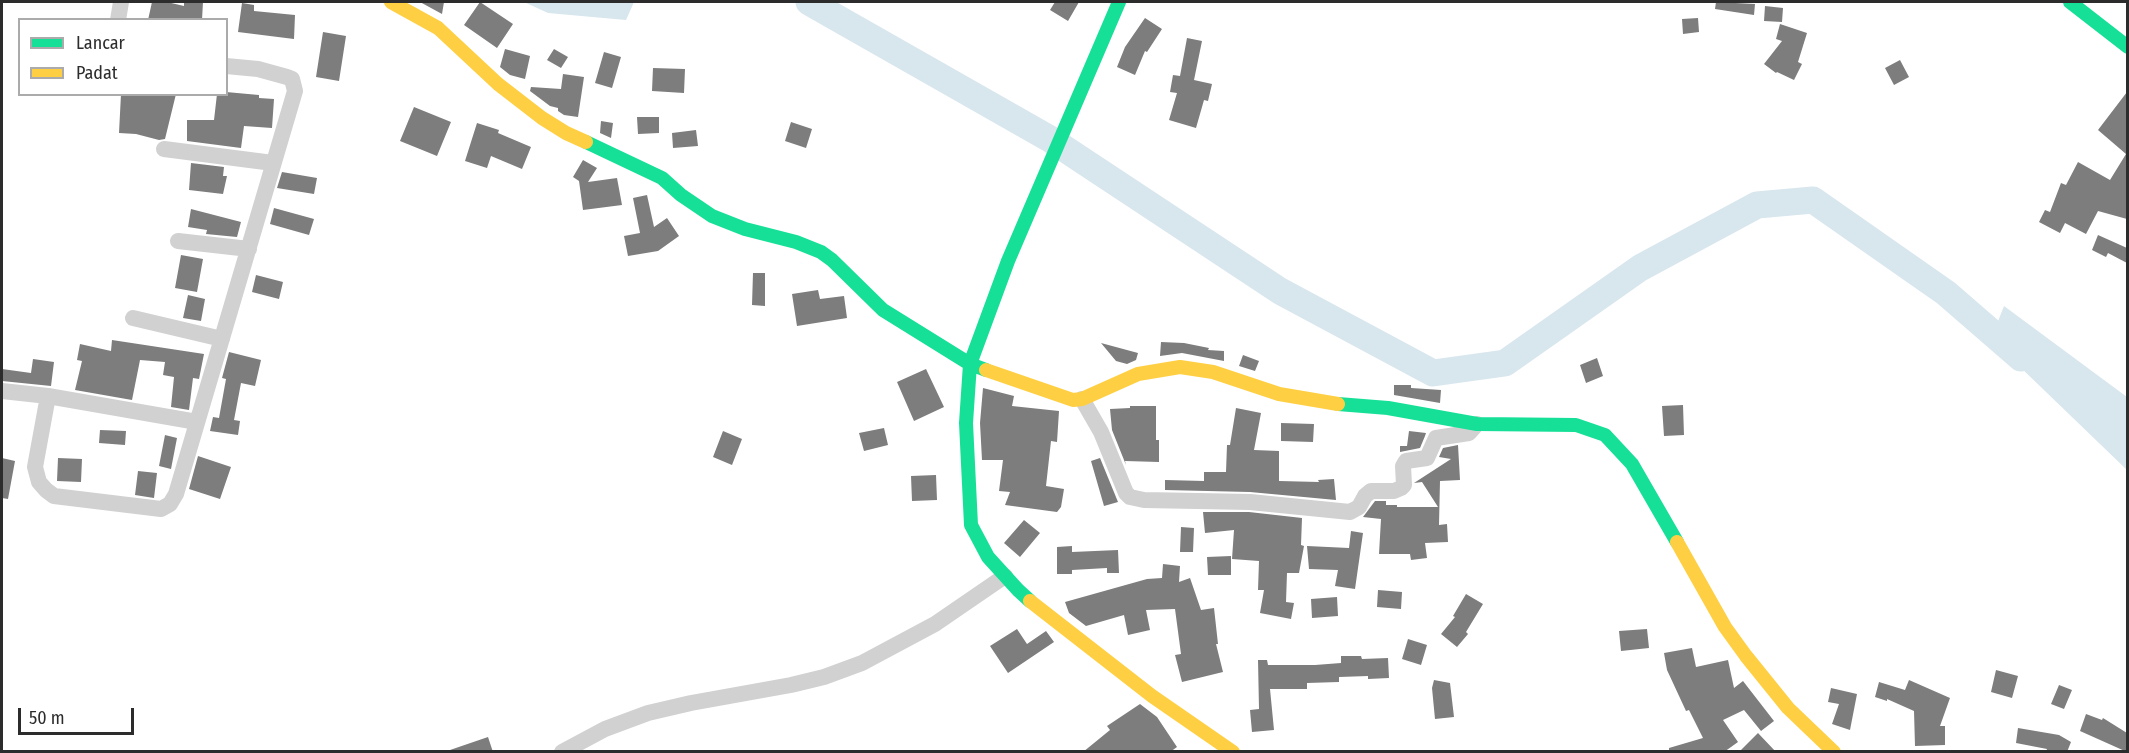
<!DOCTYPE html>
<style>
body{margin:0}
#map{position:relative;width:2129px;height:753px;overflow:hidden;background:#fff;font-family:"Fira Sans Condensed",sans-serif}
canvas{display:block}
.frame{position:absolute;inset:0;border:3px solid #2c2c2c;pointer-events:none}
.legend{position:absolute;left:18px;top:18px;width:210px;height:78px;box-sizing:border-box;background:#fff;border:2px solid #ababab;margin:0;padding:8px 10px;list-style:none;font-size:18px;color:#2c2c2c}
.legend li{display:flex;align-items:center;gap:12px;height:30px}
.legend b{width:30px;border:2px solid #ababab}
.scale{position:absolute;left:18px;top:708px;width:116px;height:27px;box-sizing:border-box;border:3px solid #2c2c2c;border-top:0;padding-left:8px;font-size:18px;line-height:21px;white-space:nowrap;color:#2c2c2c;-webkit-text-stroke:4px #fff;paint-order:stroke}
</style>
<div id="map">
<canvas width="2129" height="753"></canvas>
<div class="frame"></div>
<ul class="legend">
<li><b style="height:8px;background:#16e098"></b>Lancar</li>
<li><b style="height:8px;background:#ffcf43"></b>Padat</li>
</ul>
<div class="scale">50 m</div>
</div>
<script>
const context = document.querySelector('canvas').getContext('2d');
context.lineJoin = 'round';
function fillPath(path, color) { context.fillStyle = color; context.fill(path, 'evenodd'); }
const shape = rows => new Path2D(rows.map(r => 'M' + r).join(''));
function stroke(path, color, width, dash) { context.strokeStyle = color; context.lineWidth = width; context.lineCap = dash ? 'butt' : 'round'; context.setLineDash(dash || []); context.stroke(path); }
fillPath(shape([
 [524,2,634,2,626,20,548,13],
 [2004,306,2127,397,2127,470,1991,339]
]), '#d8e6ee');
stroke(shape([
 [809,2,1050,139,1280,291,1433,373,1505,363,1640,268,1757,205,1813,200,1946,293,2021,358]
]), '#d8e6ee', 27);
fillPath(shape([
 [152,2,167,2,184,6,184,2,203,2,202,20,148,20],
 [420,2,444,2,442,14],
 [480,2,513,24,497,48,464,25],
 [1055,2,1079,2,1068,21,1050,10],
 [1716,2,1755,4,1754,15,1715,9],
 [242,3,254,5,254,11,295,15,294,39,238,32],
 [1765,6,1783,8,1782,22,1764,21],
 [1145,18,1162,29,1147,52,1145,51,1135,75,1117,67,1125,47],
 [1698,18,1699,32,1683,34,1682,19],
 [1780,24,1807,33,1798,62,1802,64,1794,80,1777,72,1776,73,1764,64,1782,41,1776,39],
 [323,32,346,36,339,81,316,77],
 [1187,38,1202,41,1194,80,1212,84,1208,101,1204,100,1196,128,1169,120,1177,93,1170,92,1173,75,1180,76],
 [505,49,530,56,525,79,510,75,500,67],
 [554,49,568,57,561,68,547,60],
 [604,52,621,57,612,88,595,83],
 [1900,60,1909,77,1894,85,1885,68],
 [653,68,685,69,684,93,652,91],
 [563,74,584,77,578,117,564,115,558,111,558,108,550,106,530,91,531,87,561,89],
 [226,92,259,95,259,98,274,99,272,128,244,126,241,148,187,141,187,120,214,120,217,94,226,94],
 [2127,92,2127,219,2098,211,2086,234,2065,223,2060,233,2039,222,2045,210,2050,212,2061,183,2066,185,2078,162,2110,180,2126,154,2098,130],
 [121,94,176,94,165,139,159,140,136,134,119,133],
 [414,107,451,122,437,156,400,141],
 [637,117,659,117,659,133,638,134],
 [601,121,613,123,611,138,600,133],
 [791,122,812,129,806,148,785,141],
 [477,123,499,130,498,133,531,147,522,169,491,156,487,168,465,161],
 [696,130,698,146,673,148,672,133],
 [583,160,597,168,588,182,617,178,622,205,583,210,579,181,573,177],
 [191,163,224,167,223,176,227,176,223,194,189,190],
 [282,172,317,178,314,194,277,188],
 [647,195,654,227,667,218,679,236,658,251,628,256,624,236,640,233,633,198],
 [274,208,314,219,309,235,270,224],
 [191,209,241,222,237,237,206,234,207,230,188,227],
 [2098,235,2127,248,2127,263,2108,253,2106,257,2092,250],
 [181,255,203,259,197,292,175,288],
 [753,273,765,273,765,306,752,305],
 [256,275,283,282,279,299,252,292],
 [818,290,820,299,844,296,847,318,797,326,792,294],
 [188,295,205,299,201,321,183,318],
 [112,340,204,354,199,379,193,378,189,410,171,407,174,377,163,375,165,362,140,360,132,400,75,390,82,361,77,360,80,344,111,351],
 [1161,342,1184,343,1209,348,1208,350,1224,351,1224,361,1182,353,1160,356],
 [1101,343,1138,353,1136,360,1127,364,1116,361],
 [229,352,261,360,255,386,241,383,234,420,240,421,238,435,210,431,213,417,219,418,226,379,222,378],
 [1243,355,1259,361,1255,371,1239,366],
 [1597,358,1603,376,1586,383,1580,365],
 [33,359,54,362,51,386,2,381,2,369,31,373],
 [926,369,944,407,914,421,897,382],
 [1394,385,1411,385,1411,388,1441,390,1440,403,1394,395],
 [983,388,1014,396,1012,406,1059,411,1057,442,1051,441,1046,486,1064,489,1061,507,1057,512,1005,505,1010,492,999,491,1003,460,982,460,980,423],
 [1683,405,1684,435,1664,436,1662,406],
 [1130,406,1156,406,1156,440,1159,440,1159,462,1125,461,1126,465,1112,430,1110,409,1130,408],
 [1236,408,1261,413,1254,450,1279,451,1279,481,1319,482,1318,480,1334,479,1336,500,1250,492,1165,490,1165,480,1204,481,1204,472,1226,472,1227,445,1230,445],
 [1281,423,1314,424,1313,442,1281,441],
 [884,428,888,445,864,451,859,433],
 [100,430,126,431,125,445,99,443],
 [723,431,742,439,732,465,713,457],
 [1409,431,1426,433,1425,436,1420,448,1400,452,1400,446,1407,446],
 [165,435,177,438,171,469,159,466],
 [1458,445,1460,480,1440,481,1439,525,1447,524,1448,542,1425,543,1427,558,1411,560,1410,554,1379,554,1381,519,1363,517,1375,501,1386,501,1386,505,1397,505,1397,507,1438,507,1422,482,1414,483,1451,459,1439,457,1443,448],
 [198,456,231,467,220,499,189,489],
 [2,458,15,461,8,499,2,498],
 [58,458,82,459,81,482,57,481],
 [1100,458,1118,502,1104,506,1091,461],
 [138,471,157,473,154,498,135,495],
 [936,475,937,500,912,501,911,476],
 [1203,512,1249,512,1302,518,1301,545,1304,546,1299,573,1287,573,1286,602,1294,603,1291,619,1260,613,1264,590,1258,590,1259,561,1232,559,1234,530,1205,533],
 [1024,520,1040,533,1020,557,1004,543],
 [1181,527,1194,528,1193,552,1180,552],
 [1351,531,1363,533,1355,589,1335,586,1338,570,1309,569,1307,546,1349,548],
 [1072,546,1072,552,1118,550,1119,573,1107,573,1107,568,1072,570,1072,574,1057,574,1057,547],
 [1231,556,1231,575,1208,575,1207,557],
 [1163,564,1180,566,1179,582,1190,578,1201,610,1214,608,1218,644,1216,644,1223,672,1182,682,1175,655,1181,654,1175,609,1146,610,1150,630,1128,635,1124,615,1086,626,1069,613,1065,602,1147,579,1162,578],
 [1378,590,1402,592,1401,609,1377,607],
 [1466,594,1483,604,1466,632,1468,634,1457,647,1441,634,1455,617,1453,616],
 [1337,597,1338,616,1312,618,1311,599],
 [1017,629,1027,644,1046,631,1054,642,1008,673,990,646],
 [1647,629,1649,648,1621,651,1619,631],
 [1408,639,1427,645,1421,665,1402,659],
 [1692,648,1696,667,1728,660,1734,688,1743,681,1774,721,1761,731,1744,710,1723,720,1738,742,1724,752,1669,752,1669,748,1703,738,1689,710,1686,711,1667,670,1664,653],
 [1341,656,1361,656,1362,659,1388,658,1389,678,1368,679,1368,676,1339,677,1339,682,1307,683,1307,689,1270,689,1274,730,1252,732,1250,710,1259,709,1258,660,1267,660,1268,665,1315,665,1341,663],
 [1996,670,2018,676,2012,698,1991,692],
 [1434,680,1450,683,1454,717,1435,719,1432,688],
 [1909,680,1950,698,1940,726,1945,726,1945,745,1915,746,1914,711,1887,699,1887,701,1875,697,1879,682,1905,690],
 [2059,685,2072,690,2064,709,2051,704],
 [1831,688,1857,694,1850,730,1832,724,1839,704,1828,702],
 [1140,704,1157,717,1177,747,1170,752,1083,752,1110,730,1107,726],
 [2086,714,2102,720,2103,718,2127,733,2127,752,2080,731],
 [2018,728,2059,735,2071,742,2067,752,2046,752,2047,749,2016,743],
 [1758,733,1776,752,1739,752],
 [488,737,493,752,451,752,450,750]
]), '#7d7d7d');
stroke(shape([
 [118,20,121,2],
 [164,149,273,163],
 [178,241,249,249],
 [133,318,222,339],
 [2,391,48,396,197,422],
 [48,396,35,467,39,482,46,490,54,496,161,509,170,504,176,494,295,91,292,79,287,77,258,69,226,66],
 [1082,399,1101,432,1126,493,1130,497,1144,500,1250,502,1350,512,1359,507,1365,496,1371,491,1394,491,1401,488,1404,485,1403,466,1406,461,1427,458,1436,438,1469,433,1477,424],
 [562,752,605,729,648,713,691,703,791,685,824,677,862,663,935,624,1005,576]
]), '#d1d1d1', 16);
stroke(shape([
 [2070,2,2128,47],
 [586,142,662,178,681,195,712,216,745,229,796,242,821,252,832,260,883,310,970,364,966,423,971,525,988,557,1018,590,1030,601],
 [986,370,970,364,1008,261,1119,2],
 [1338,404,1388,408,1477,424,1576,425,1605,435,1632,464,1677,542]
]), '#16e098', 14);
stroke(shape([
 [391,2,438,28,498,84,542,118,566,133,586,142],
 [986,370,1073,400,1082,399,1138,374,1180,367,1213,372,1279,394,1338,404],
 [1677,542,1725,627,1746,656,1788,708,1834,752],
 [1030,601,1152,696,1233,752]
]), '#ffcf43', 14);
</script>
